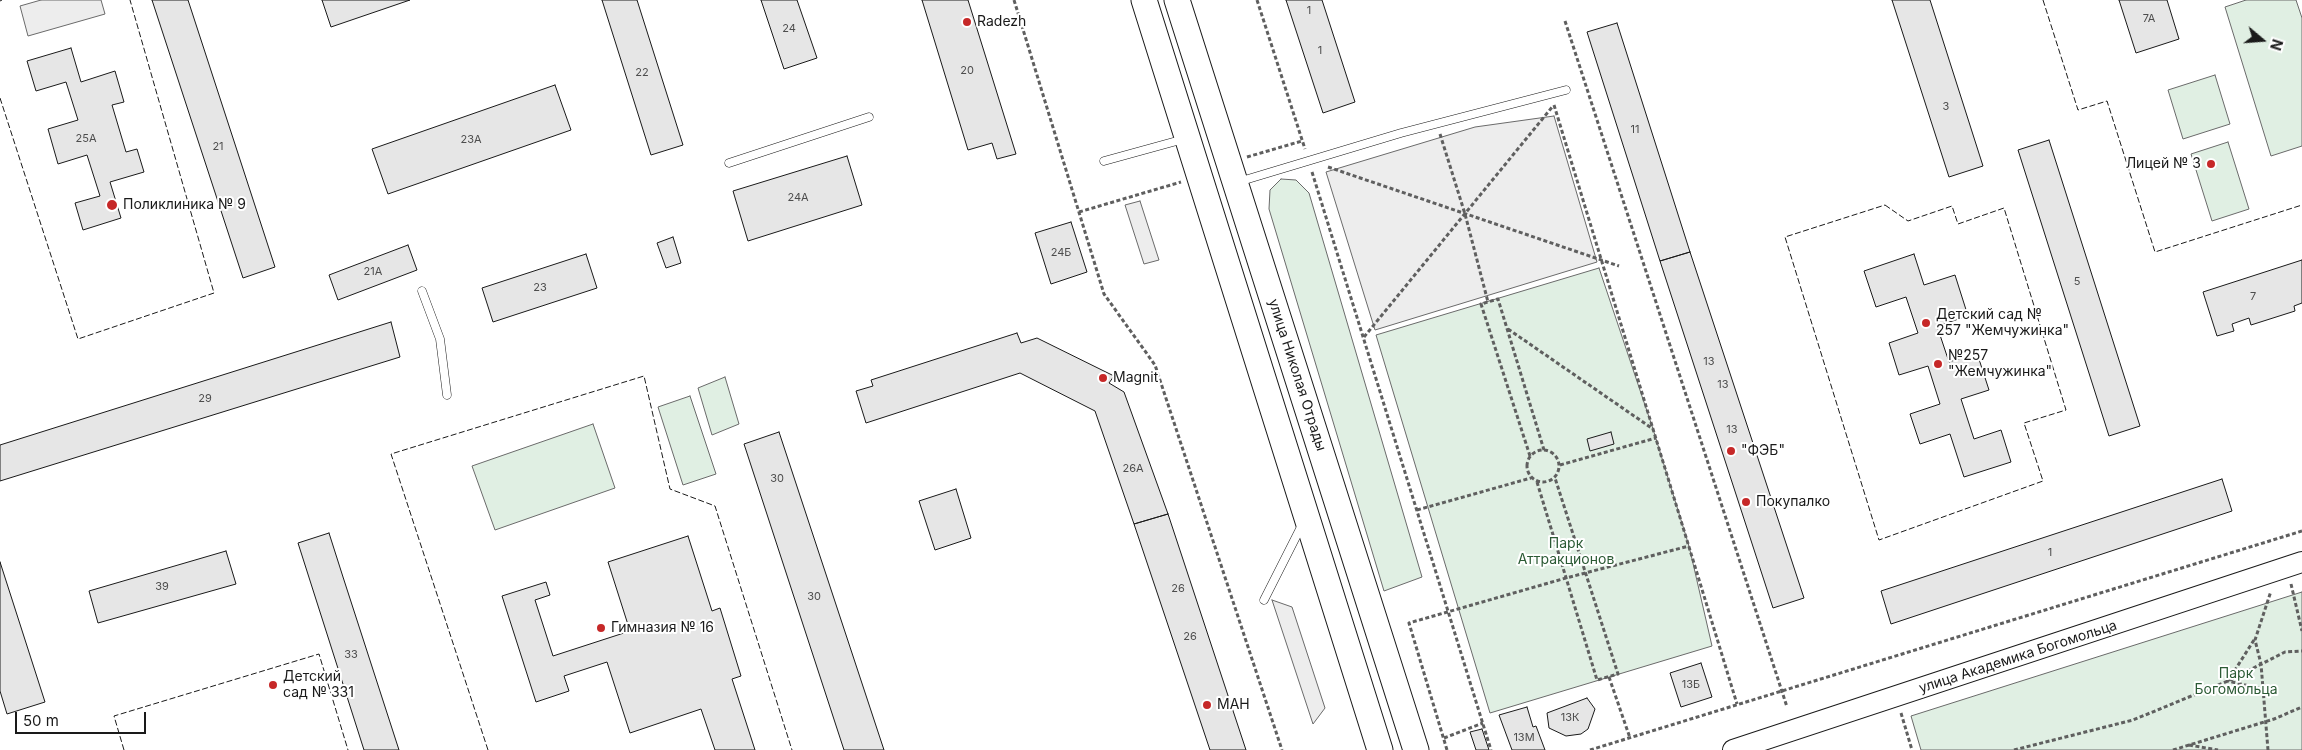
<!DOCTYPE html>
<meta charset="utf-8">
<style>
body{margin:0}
#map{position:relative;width:2302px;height:750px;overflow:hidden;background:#fff;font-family:Inter,sans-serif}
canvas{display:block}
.north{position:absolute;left:2237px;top:15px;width:50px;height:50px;-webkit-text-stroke:4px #fff;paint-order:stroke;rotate:108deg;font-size:14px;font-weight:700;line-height:20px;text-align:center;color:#1a1a1a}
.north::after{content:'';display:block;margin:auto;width:18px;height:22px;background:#1a1a1a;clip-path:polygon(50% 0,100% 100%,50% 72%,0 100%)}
.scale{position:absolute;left:15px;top:712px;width:131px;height:22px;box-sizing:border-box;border:2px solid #1a1a1a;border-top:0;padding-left:6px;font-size:15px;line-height:18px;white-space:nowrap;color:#1a1a1a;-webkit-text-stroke:4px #fff;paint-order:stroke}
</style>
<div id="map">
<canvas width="2302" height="750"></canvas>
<div class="north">N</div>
<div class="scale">50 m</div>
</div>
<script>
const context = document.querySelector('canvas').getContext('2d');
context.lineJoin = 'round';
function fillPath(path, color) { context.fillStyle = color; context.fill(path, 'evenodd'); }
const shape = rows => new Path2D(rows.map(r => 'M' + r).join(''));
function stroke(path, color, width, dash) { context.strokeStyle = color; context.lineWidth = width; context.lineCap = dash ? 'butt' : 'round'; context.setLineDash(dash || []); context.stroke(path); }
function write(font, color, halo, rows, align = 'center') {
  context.font = font + ' Inter,sans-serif'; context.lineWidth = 4; context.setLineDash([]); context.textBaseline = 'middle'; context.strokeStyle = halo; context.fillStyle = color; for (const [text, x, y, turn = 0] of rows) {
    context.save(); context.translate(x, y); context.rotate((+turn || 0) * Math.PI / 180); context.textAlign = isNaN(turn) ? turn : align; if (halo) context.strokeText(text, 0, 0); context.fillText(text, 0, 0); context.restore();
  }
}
const green = shape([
 [2246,0,2296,0,2302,18,2302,146,2271,156,2225,7,2246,0],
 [2215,75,2230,124,2183,139,2168,90,2215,75],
 [2228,142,2249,209,2212,221,2191,154,2228,142],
 [1281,179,1296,180,1309,193,1422,577,1384,591,1269,209,1270,190,1281,179],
 [1599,268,1653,429,1689,546,1712,646,1490,713,1376,335,1599,268],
 [725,377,739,424,712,435,698,388,725,377],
 [690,396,716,474,683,485,658,407,690,396],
 [593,424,615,488,495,530,472,466,593,424],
 [2302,592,2302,750,1921,750,1911,716,2302,592]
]);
fillPath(green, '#e0efe3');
stroke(green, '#6a6a6a', 1);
const parking = shape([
 [41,0,101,0,105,14,28,36,20,6,41,0],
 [1554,116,1597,262,1375,330,1326,172,1475,127,1554,116],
 [1140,201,1159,260,1144,264,1125,205,1140,201],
 [1272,600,1292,607,1325,708,1313,724,1272,600]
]);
fillPath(parking, '#ededed');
stroke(parking, '#6a6a6a', 1);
const building = shape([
 [152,0,188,0,275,267,243,278,152,0],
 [322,0,410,0,331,27,322,0],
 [602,0,637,0,683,145,651,155,602,0],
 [761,0,797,0,817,58,784,69,761,0],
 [922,0,968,0,1016,154,997,159,992,143,968,150,922,0],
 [1286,0,1322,0,1355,102,1323,113,1286,0],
 [1892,0,1930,0,1983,166,1949,177,1892,0],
 [2119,0,2167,0,2179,39,2136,53,2119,0],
 [1617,23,1690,252,1660,261,1587,32,1617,23],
 [71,48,81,82,115,71,124,102,112,105,126,152,137,149,144,172,110,182,121,218,83,230,75,203,100,196,87,155,58,164,48,129,78,120,66,82,36,91,27,61,71,48],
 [555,85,571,130,388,194,372,149,555,85],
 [2049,140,2140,426,2109,436,2018,150,2049,140],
 [847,156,862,205,748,241,733,191,847,156],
 [1071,222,1087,272,1051,284,1035,233,1071,222],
 [673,237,681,263,666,268,657,243,673,237],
 [408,245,417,270,338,300,329,275,408,245],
 [1690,252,1804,598,1773,608,1660,261,1690,252],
 [586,254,597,288,493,322,482,288,586,254],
 [1914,254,1924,285,1955,275,1968,316,1937,326,1949,362,1977,353,1989,390,1961,399,1974,439,2001,430,2011,462,1964,477,1950,434,1920,444,1910,414,1940,404,1928,366,1899,375,1889,343,1918,333,1906,297,1876,307,1864,271,1914,254],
 [2302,260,2302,303,2294,306,2295,311,2251,325,2249,318,2232,324,2234,331,2217,336,2203,292,2302,260],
 [391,322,400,357,0,481,0,445,391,322],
 [1017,333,1021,343,1037,338,1114,376,1109,383,1124,392,1168,514,1134,524,1095,411,1020,373,866,423,856,391,873,386,871,380,1017,333],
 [779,432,884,750,844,750,744,444,779,432],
 [1611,432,1614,444,1590,451,1587,439,1611,432],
 [2222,479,2232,511,1891,624,1881,591,2222,479],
 [956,489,971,538,935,550,919,501,956,489],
 [1168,514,1246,750,1210,750,1134,524,1168,514],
 [329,533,343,577,399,750,364,750,298,543,329,533],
 [688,536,712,611,720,608,741,676,732,679,755,750,715,750,701,709,630,733,607,662,564,676,569,691,536,702,502,596,546,582,550,595,535,600,553,656,630,631,608,562,688,536],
 [226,551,236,584,98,623,89,591,226,551],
 [0,562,45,702,7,714,0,691,0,562],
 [1701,663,1712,697,1681,707,1670,673,1701,663],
 [1587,698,1595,709,1588,729,1581,734,1566,736,1549,728,1547,713,1587,698],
 [1527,707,1533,727,1536,726,1545,750,1512,750,1499,715,1527,707],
 [1482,729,1489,750,1476,750,1470,732,1482,729]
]);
fillPath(building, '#e6e6e6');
stroke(building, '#1a1a1a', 1);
const service = shape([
 [1104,161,1184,139],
 [729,163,869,117],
 [1238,182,1401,133,1566,90],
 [422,291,440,339,447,395],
 [1264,600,1302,525]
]);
const tertiary = shape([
 [1733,750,2302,562]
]);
const primary = shape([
 [1144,0,1380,750],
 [1177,0,1416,750]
]);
stroke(service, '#1a1a1a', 9);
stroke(tertiary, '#1a1a1a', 22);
stroke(primary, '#1a1a1a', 27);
stroke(shape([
 [1014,0,1104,294,1155,365,1282,750],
 [1257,0,1305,149],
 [1565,21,1787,707],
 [1554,105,1737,704],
 [1440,134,1465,214,1488,302],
 [1247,157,1302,141],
 [1328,167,1619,266],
 [1312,172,1491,750],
 [1079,212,1181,182],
 [1508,329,1653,429],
 [1364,337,1553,106],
 '1527 466a16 16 0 1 1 32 0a16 16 0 1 1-32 0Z',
 [1530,456,1481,304,1498,299,1544,450],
 [1560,465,1656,438],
 [1537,482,1597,680,1618,674,1555,478],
 [1417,510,1531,478],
 [2291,584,2302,631],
 [2254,640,2228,681,2262,689],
 [1609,677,1630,738],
 [1901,713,1912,750],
 [1444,738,1483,723],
 [2189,745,2218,750],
 [1447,750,1409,623,1566,578,1689,546],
 [1590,750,2302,531],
 [2014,750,2133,720,2228,681,2285,652,2302,651],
 [2173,750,2274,719,2302,707],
 [2268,750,2261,664,2255,640,2271,591]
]), '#5f5f5f', 3, [4, 2.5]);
stroke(service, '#fff', 8);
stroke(tertiary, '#fff', 20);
stroke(primary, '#fff', 25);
stroke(shape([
 [2043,0,2078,110,2107,101,2155,252,2302,205],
 [0,1,2,0],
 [0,98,78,339,214,293,130,0],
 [1885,205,1908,221,1952,206,1958,224,2004,208,2066,410,2024,423,2043,481,1879,540,1785,237,1885,205],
 [124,750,114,716,319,654,348,750],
 [488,750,391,454,644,376,670,489,715,506,792,750]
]), '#1a1a1a', 1, [6, 2.5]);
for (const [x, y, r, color] of [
 [967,22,5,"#c62828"],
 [2211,164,5,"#c62828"],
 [112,205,6,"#c62828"],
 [1926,323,5,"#c62828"],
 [1938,364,5,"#c62828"],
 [1103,378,5,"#c62828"],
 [1731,451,5,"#c62828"],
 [1746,502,5,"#c62828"],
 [601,628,5,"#c62828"],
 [273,685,5,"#c62828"],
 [1207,705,5,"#c62828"]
]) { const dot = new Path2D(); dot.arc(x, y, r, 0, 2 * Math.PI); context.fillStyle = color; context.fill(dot); stroke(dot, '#fff', 2); }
write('11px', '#4d4d4d', null, [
 ["1",1309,11],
 ["7А",2149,19],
 ["24",789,29],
 ["1",1320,51],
 ["20",967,71],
 ["22",642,73],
 ["3",1946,107],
 ["11",1635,130],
 ["25А",86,139],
 ["23А",471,140],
 ["21",218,147],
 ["24А",798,198],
 ["24Б",1061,253],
 ["21А",373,272],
 ["5",2077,282],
 ["23",540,288],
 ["7",2253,297],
 ["13",1709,362],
 ["13",1723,385],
 ["29",205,399],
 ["13",1732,430],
 ["26А",1133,469],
 ["30",777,479],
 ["1",2050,553],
 ["39",162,587],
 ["26",1178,589],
 ["30",814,597],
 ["26",1190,637],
 ["33",351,655],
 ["13Б",1691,685],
 ["13К",1570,718],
 ["13М",1524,738]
]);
write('14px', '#1a1a1a', '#fff', [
 ["Radezh",977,22],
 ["Лицей № 3",2201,164,"right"],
 ["Поликлиника № 9",123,205],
 ["Детский сад №",1936,315],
 ["257 \"Жемчужинка\"",1936,331],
 ["№257",1948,356],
 ["\"Жемчужинка\"",1948,372],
 ["Magnit",1113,378],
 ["\"ФЭБ\"",1741,451],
 ["Покупалко",1756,502],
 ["Гимназия № 16",611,628],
 ["Детский",283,677],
 ["сад № 331",283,693],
 ["МАН",1217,705]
], 'left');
write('14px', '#1a1a1a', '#fff', [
 ["улица Николая Отрады",1297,375,72],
 ["улица Академика Богомольца",2018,657,-18]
]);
write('14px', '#2b5a34', '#fff', [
 ["Парк",1566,544],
 ["Аттракционов",1566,560],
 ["Парк",2236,674],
 ["Богомольца",2236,690]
]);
</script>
